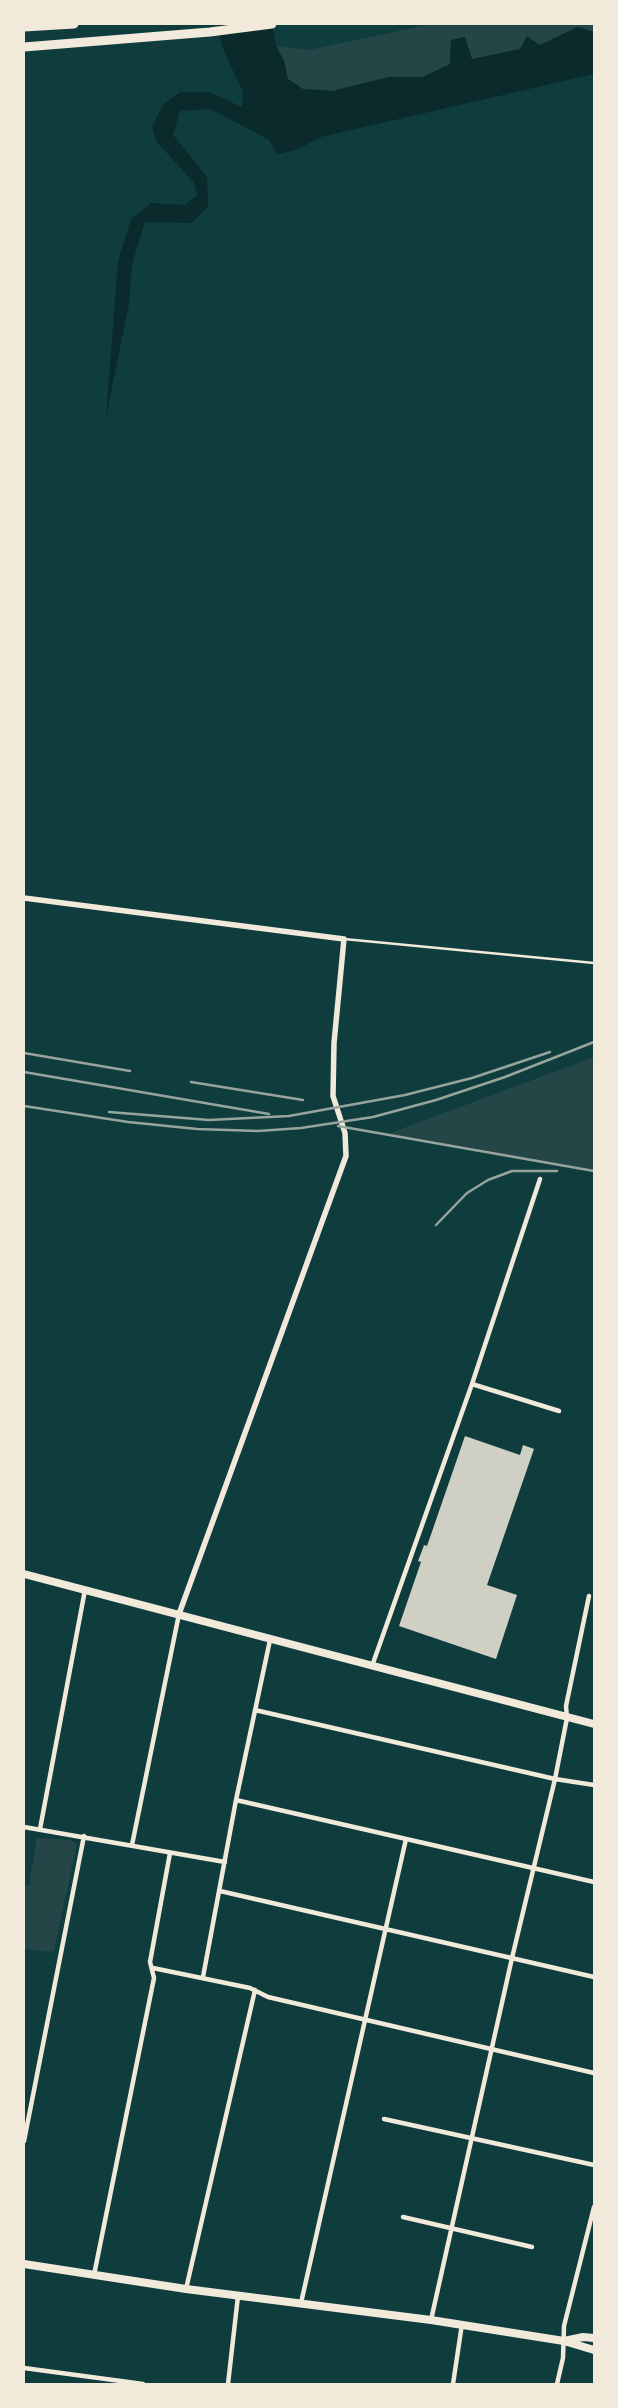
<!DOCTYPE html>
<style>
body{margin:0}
#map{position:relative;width:618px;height:2408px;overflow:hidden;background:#0f3d3e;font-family:"Space Grotesk",sans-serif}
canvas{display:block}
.frame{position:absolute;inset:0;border:25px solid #f1e9da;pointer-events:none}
</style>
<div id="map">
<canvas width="618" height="2408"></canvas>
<div class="frame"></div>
</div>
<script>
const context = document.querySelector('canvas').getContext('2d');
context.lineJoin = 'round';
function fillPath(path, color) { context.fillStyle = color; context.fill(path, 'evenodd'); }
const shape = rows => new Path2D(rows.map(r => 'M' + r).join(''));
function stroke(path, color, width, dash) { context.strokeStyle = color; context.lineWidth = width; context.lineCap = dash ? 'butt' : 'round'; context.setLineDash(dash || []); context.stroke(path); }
fillPath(shape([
 [431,24,594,24,594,32,578,27,540,45,472,59,451,40,450,64,423,77,389,77,332,91,303,89,288,79,284,61,276,46,309,50],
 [594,1057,594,1171,385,1135],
 [37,1838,71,1840,77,1844,54,1950,48,1952,24,1948,24,1885,29,1886]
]), '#244646');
fillPath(shape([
 [217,24,272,24,276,46,284,61,288,79,303,89,332,91,389,77,423,77,450,64,451,40,465,37,472,59,520,49,527,36,540,45,578,27,594,32,594,74,321,137,296,150,277,154,269,140,211,109,180,111,173,135,207,177,208,207,192,223,145,222,132,264,129,304,106,417,118,261,131,219,151,203,185,205,197,195,194,183,157,142,152,126,163,105,180,92,209,92,242,107,243,92,223,49]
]), '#0a2a2b');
fillPath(shape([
 [465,1436,520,1455,523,1445,534,1449,487,1585,517,1595,496,1659,399,1626,421,1562,418,1561,423,1548,424,1545,427,1546]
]), '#cfcfc3');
stroke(shape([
 [344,939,594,963]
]), '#f1e9da', 2.5);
stroke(shape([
 [472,1384,559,1411],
 [372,1666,472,1384,540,1179],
 [255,1710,555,1779,594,1785],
 [236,1800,594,1882],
 [24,1827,225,1862],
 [40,1829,85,1590],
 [132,1845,179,1614],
 [220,1891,594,1977],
 [153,1968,250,1988,268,1997,594,2073],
 [203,1977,236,1800,270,1640],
 [384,2119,594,2165],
 [24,2141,84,1836],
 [403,2217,532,2247],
 [94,2275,154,1978,150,1962,170,1853],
 [186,2289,255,1990],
 [301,2303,406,1839],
 [431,2320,512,1958,555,1779,567,1718,566,1706,589,1596],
 [24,2368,143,2384],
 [228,2384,238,2296],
 [453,2384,462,2324],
 [557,2384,563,2358,564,2326,594,2207]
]), '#f1e9da', 4.5);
stroke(shape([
 [24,898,344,939,334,1043,333,1096,345,1133,346,1156,179,1614]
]), '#f1e9da', 5.5);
stroke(shape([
 [24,1574,594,1724],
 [24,2264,186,2289,431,2320,564,2341,594,2350],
 [564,2341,583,2337,594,2338]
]), '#f1e9da', 8);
stroke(shape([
 [24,27,74,24],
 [24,47,210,32,272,24]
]), '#f1e9da', 9);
stroke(shape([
 [24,1053,130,1071],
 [24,1072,269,1114],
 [191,1082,303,1100],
 [24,1106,128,1122,197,1129,258,1131,301,1128,373,1117,436,1100,505,1077,594,1042],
 [109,1112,209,1120,289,1116,405,1095,472,1078,550,1052],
 [338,1126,594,1171],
 [436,1225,467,1193,488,1180,512,1171,557,1171]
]), '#97a49c', 2.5);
</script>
